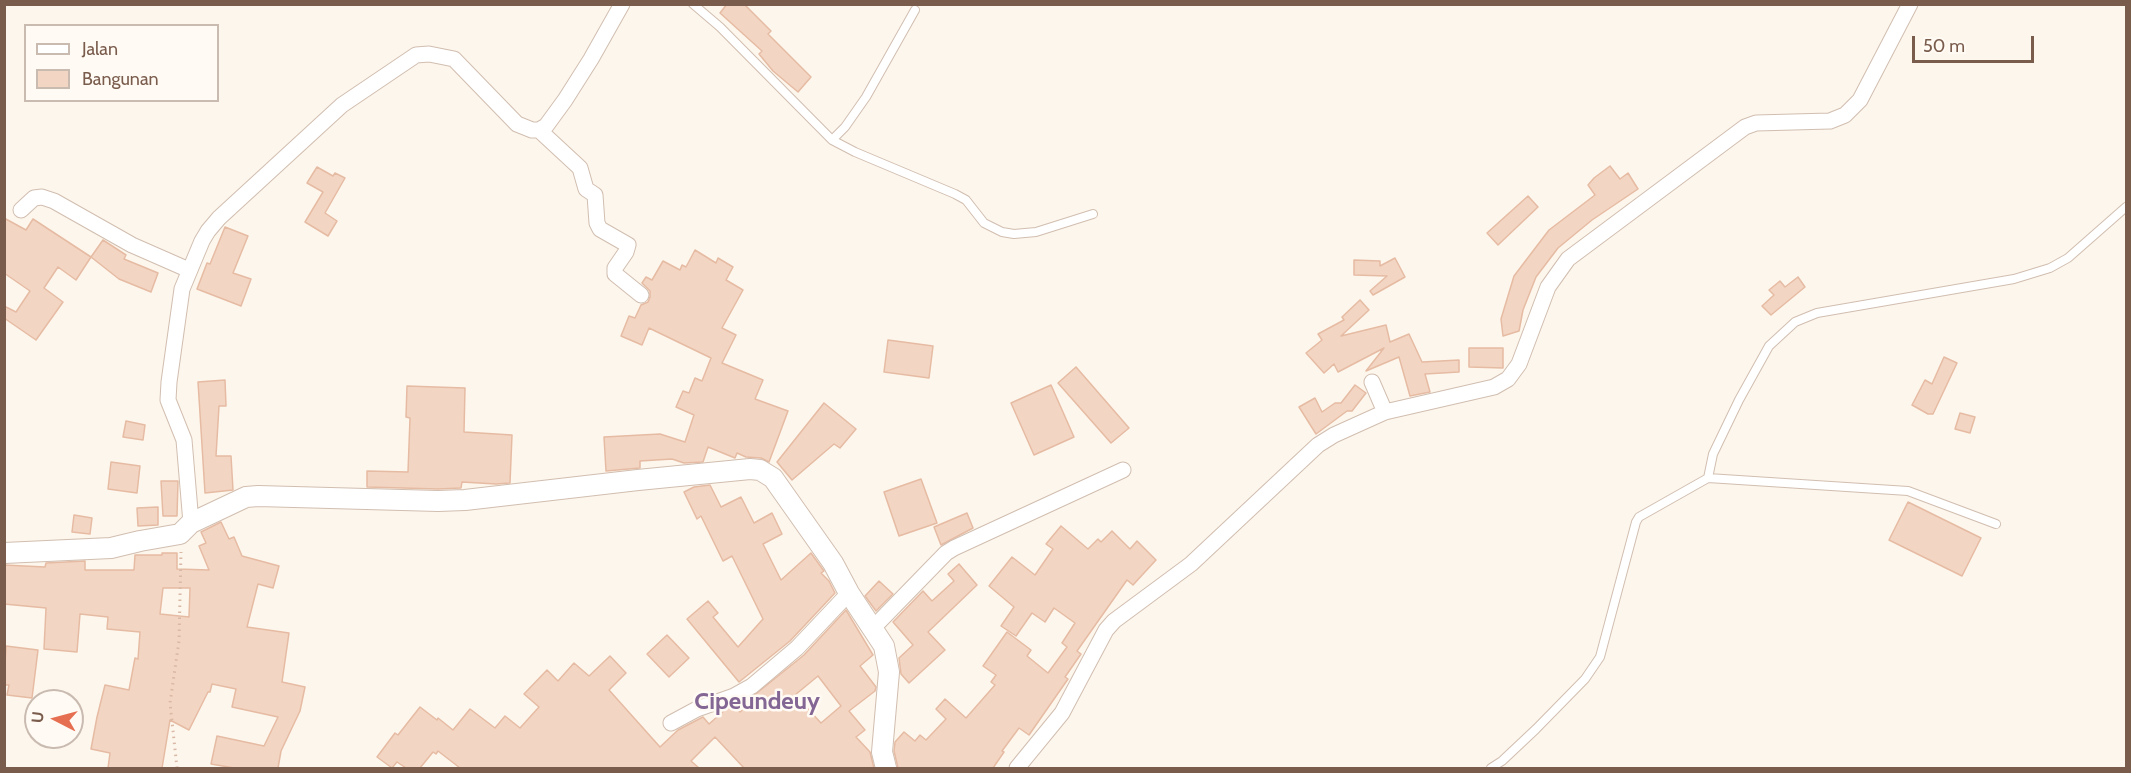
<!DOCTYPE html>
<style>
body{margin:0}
#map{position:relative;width:2131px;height:773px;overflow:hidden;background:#fdf6ec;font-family:Cabin,sans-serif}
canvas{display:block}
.frame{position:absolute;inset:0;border:6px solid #7a5c4d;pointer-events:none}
.legend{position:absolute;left:24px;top:24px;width:195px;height:78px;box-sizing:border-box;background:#fffaf3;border:2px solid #cabbb1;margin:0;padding:8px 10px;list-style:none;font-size:18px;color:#7a5c4d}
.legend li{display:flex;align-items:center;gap:12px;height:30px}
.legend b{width:30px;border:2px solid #cabbb1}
.north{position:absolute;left:24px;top:689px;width:60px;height:60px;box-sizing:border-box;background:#fffaf3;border:2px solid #cabbb1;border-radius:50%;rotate:276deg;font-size:16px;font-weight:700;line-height:24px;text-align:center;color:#7a5c4d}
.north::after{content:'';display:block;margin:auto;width:21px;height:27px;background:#e76f51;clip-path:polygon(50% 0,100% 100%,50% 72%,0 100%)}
.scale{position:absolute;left:1912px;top:36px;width:122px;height:27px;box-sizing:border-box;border:3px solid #7a5c4d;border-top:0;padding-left:8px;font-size:18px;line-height:21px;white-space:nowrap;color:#7a5c4d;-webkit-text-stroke:4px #fffaf3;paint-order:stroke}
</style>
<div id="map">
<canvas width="2131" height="773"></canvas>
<div class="frame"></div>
<ul class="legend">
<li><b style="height:8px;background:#fff"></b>Jalan</li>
<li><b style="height:16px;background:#f3d5c3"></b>Bangunan</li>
</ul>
<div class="north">U</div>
<div class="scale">50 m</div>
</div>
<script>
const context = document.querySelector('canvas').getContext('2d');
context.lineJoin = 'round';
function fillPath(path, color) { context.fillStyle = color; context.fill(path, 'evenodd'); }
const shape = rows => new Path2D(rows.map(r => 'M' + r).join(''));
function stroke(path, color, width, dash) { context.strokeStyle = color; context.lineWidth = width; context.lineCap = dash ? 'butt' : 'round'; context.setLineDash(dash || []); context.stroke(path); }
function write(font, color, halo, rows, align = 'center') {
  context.font = font + ' Cabin,sans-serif'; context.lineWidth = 5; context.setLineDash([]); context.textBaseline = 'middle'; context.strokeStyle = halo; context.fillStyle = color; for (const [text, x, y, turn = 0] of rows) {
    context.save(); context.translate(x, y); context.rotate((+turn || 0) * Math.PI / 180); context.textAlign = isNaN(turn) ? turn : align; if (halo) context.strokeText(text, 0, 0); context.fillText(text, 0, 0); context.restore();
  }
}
const building = shape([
 [727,4,744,4,771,31,768,34,811,77,798,92,773,71,759,54,762,51,720,13,727,4],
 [1610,166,1620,179,1628,173,1638,189,1592,220,1558,248,1536,277,1523,310,1519,331,1503,336,1501,319,1514,276,1549,230,1595,195,1588,185,1594,178,1610,166],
 [317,167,333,176,335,173,345,178,325,213,337,221,328,236,305,222,323,192,307,183,317,167],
 [1528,196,1538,207,1498,245,1487,233,1528,196],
 [4,218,26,230,33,219,91,257,76,280,58,267,44,288,63,302,36,340,4,318,4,306,16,312,30,291,4,273,4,218],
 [225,227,248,236,233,273,251,279,241,306,197,289,207,263,210,264,225,227],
 [103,240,126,255,124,259,158,273,151,292,119,279,91,257,103,240],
 [695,250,716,263,718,258,733,267,726,280,743,290,722,328,736,335,722,363,763,380,755,399,788,411,769,462,761,458,746,457,737,453,735,458,708,447,703,462,684,463,672,459,640,461,640,468,606,471,604,437,660,434,685,442,694,415,676,407,683,391,689,393,695,378,702,381,711,358,649,328,642,345,621,336,629,316,635,318,641,305,648,302,650,297,650,291,642,283,646,277,652,280,663,261,680,270,682,265,686,267,695,250],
 [1395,258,1405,277,1373,295,1370,291,1387,276,1354,275,1354,260,1380,261,1380,266,1395,258],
 [1798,277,1805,287,1771,315,1762,306,1774,295,1769,290,1780,281,1785,287,1798,277],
 [1360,300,1369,310,1341,336,1386,325,1390,342,1409,334,1422,362,1459,360,1459,372,1425,374,1430,392,1410,396,1399,357,1366,371,1384,348,1338,372,1334,364,1324,373,1306,353,1322,340,1318,334,1344,320,1342,317,1360,300],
 [888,340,933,346,929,378,884,372,888,340],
 [1469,348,1503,348,1503,368,1469,367,1469,348],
 [1944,357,1957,363,1933,414,1928,414,1912,405,1925,380,1932,384,1944,357],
 [1076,367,1129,428,1111,443,1058,383,1076,367],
 [225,380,226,406,219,406,216,456,231,456,233,490,205,493,198,382,225,380],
 [1051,385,1074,437,1034,455,1011,403,1051,385],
 [1355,385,1366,393,1352,411,1347,411,1316,434,1299,407,1315,398,1322,412,1335,403,1341,403,1355,385],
 [407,386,465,388,464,432,512,435,510,483,496,484,462,482,461,488,438,489,367,487,367,471,408,472,410,418,406,417,407,386],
 [824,403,856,429,840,448,834,444,792,480,777,462,824,403],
 [1960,413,1975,417,1970,433,1955,429,1960,413],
 [126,421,145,425,143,440,123,437,126,421],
 [111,462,140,466,137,493,108,489,111,462],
 [921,479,937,523,899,536,884,492,921,479],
 [161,481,178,481,177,516,163,516,161,481],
 [710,485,721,507,741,497,754,523,772,513,782,534,763,544,781,580,811,553,824,571,821,573,829,581,835,593,790,641,739,682,687,619,708,601,718,613,713,617,738,647,763,619,732,556,723,561,701,516,697,519,684,492,694,487,710,485],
 [1908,502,1981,538,1962,576,1889,540,1908,502],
 [158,507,158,525,138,526,137,508,158,507],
 [967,513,973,528,941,545,934,527,967,513],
 [74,515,92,518,90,534,72,532,74,515],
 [221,522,229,539,234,537,242,556,279,566,273,588,258,584,247,627,289,633,282,682,305,687,300,711,281,751,278,768,234,768,211,764,217,736,264,746,278,717,232,707,236,689,212,684,210,692,208,692,189,730,170,720,162,768,108,768,110,753,91,749,97,717,105,685,129,690,135,658,138,659,140,632,107,629,108,617,80,614,77,652,44,649,46,608,4,604,4,565,45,567,46,563,85,561,85,570,134,570,135,555,162,555,162,553,177,553,177,569,209,570,199,546,206,543,201,532,221,522],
 [163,588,190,588,189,617,160,614,163,588],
 [1061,526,1088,549,1098,539,1101,542,1112,531,1130,549,1137,541,1156,560,1133,585,1127,580,1077,651,1081,654,1065,677,1068,679,1029,735,1019,728,1002,751,1004,752,993,768,898,768,894,751,895,742,904,732,915,741,920,735,926,740,946,719,936,709,945,699,966,718,995,685,991,682,996,675,983,666,1007,632,1031,650,1027,656,1048,673,1067,647,1062,643,1075,623,1054,608,1045,622,1032,613,1016,636,1001,626,1014,607,989,586,1012,557,1035,575,1053,549,1046,544,1061,526],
 [959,564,977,585,928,632,945,650,909,683,901,674,899,658,913,645,893,622,923,591,932,601,954,581,948,574,959,564],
 [879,581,893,594,876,611,865,596,879,581],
 [846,610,873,655,860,666,876,687,875,691,849,711,865,730,856,737,870,752,874,768,744,768,715,737,691,761,699,768,460,768,438,751,436,754,433,752,420,768,406,768,397,762,392,768,377,757,395,733,398,735,420,707,437,720,438,718,453,730,470,709,495,728,505,716,520,728,539,707,524,694,547,670,558,681,574,663,589,676,610,656,626,673,609,690,660,747,678,730,701,718,703,717,709,724,726,709,734,706,740,712,754,699,752,697,804,655,846,610],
 [818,676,841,706,821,723,795,695,818,676],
 [667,635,689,658,669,677,647,654,667,635],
 [6,646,38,650,32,698,7,695,9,685,4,685,6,646]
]);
fillPath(building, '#f3d5c3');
stroke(building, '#e6bba3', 1.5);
const service = shape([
 [693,4,720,27,832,140,855,152,955,194,966,200,984,223,1002,232,1014,234,1036,232,1093,214],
 [832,140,845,127,866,97,915,10],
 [1708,478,1713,454,1739,400,1769,346,1795,322,1817,313,2014,279,2050,268,2068,258,2126,207],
 [1491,768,1502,761,1536,729,1585,679,1600,657,1636,522,1639,517,1708,478,1908,491,1996,524]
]);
const minor = shape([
 [539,130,580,168,586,189,595,195,597,223,600,229,628,245,626,252,615,268,615,274,641,295],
 [21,210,34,198,42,197,54,201,132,245,189,270],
 [1372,382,1385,412],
 [191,523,184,440,168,400,169,382,182,289,202,241,208,231,219,218,342,105,416,55,429,54,454,59,517,124,532,130,539,130,546,126,565,100,591,59,622,4],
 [872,629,946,553,954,548,1123,470],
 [671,723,697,709,734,696,752,686,797,648,849,593],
 [1017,768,1062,713,1106,630,1114,621,1191,564,1318,445,1334,435,1385,412,1494,387,1508,379,1519,364,1548,287,1568,259,1745,127,1756,123,1830,121,1845,115,1860,100,1910,4]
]);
const tertiary = shape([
 [4,553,111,548,140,541,180,534,191,523,246,497,258,496,438,501,465,500,638,480,750,469,760,470,773,478,833,563,849,593,884,646,889,672,882,752,886,768]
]);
stroke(service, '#d1beb0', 10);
stroke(minor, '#d1beb0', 17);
stroke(tertiary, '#d1beb0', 22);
stroke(shape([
 [177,768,170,703,179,641,181,552]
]), '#d9b8a5', 3, [1.5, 4.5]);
stroke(service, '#fff', 8);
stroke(minor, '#fff', 15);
stroke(tertiary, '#fff', 20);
write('bold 24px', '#846695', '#fffaf3', [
 ["Cipeundeuy",757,702]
]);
</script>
